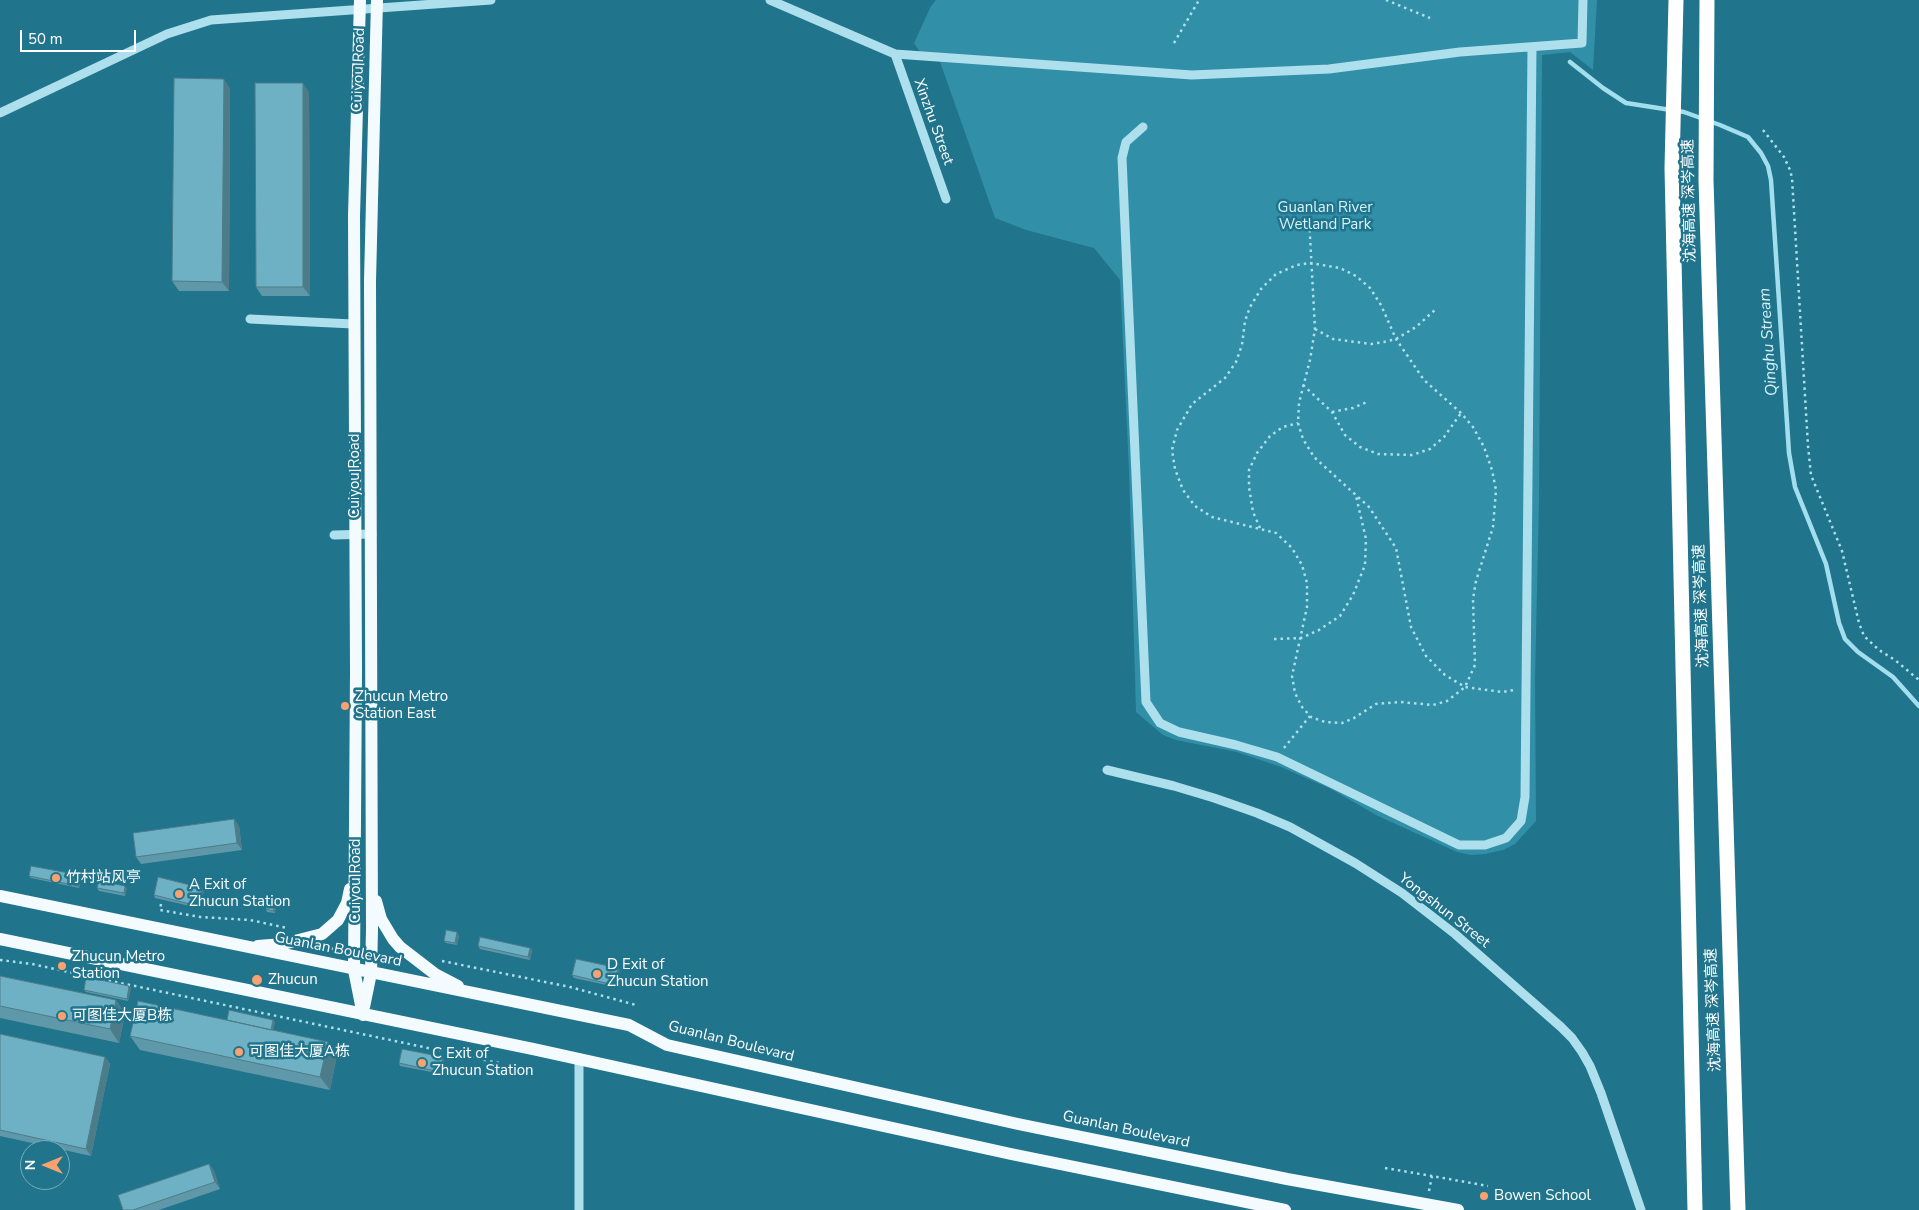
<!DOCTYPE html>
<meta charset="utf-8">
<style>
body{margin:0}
#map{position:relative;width:1919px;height:1210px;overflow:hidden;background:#20748c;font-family:"Nunito Sans",sans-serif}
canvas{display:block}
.north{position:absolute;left:20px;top:1140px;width:50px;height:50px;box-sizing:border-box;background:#20748c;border:1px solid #79acba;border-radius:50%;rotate:270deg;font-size:14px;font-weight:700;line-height:20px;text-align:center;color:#fff}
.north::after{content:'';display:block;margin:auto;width:18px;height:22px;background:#f9a26f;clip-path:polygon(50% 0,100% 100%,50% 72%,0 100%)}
.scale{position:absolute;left:20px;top:30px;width:116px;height:22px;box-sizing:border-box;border:2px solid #fff;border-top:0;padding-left:6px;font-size:15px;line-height:18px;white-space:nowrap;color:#fff;-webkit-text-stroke:4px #20748c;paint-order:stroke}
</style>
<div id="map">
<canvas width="1919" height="1210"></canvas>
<div class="north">N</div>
<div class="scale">50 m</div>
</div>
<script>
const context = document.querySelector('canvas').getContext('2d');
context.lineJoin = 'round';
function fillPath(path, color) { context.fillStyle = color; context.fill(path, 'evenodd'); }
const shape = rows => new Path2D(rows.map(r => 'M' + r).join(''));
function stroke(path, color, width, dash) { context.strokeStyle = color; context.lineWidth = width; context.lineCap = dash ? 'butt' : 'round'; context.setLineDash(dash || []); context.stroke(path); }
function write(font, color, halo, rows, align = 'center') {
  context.font = font + ' "Nunito Sans","Noto Sans SC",sans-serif'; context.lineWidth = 5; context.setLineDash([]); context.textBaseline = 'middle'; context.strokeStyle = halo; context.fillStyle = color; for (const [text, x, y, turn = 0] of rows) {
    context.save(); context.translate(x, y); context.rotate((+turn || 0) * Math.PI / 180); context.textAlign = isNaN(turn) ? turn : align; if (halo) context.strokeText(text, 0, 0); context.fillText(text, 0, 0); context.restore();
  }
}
fillPath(shape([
 [936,0,1597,0,1593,70,1570,52,1542,55,1539,502,1535,680,1536,821,1515,844,1503,850,1485,854,1471,855,1457,852,1378,816,1331,789,1281,767,1237,752,1176,740,1163,735,1136,712,1129,471,1120,280,1094,248,1026,230,995,218,937,53,920,52,914,43,931,6]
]), '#318fa8');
stroke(shape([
 [1570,62,1603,88,1626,103,1684,112,1720,125,1748,137,1761,153,1768,166,1771,180,1789,453,1795,487,1826,564,1839,623,1845,639,1858,652,1893,677,1919,706]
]), '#a2deed', 4.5);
stroke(shape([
 [1386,0,1430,18],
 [1174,43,1199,0],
 [1763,130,1784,157,1790,170,1792,178,1808,446,1811,475,1842,551,1859,623,1864,636,1879,650,1895,660,1919,680],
 [1309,217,1315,329,1310,360,1299,403,1298,423,1303,439,1314,457,1369,507,1396,548,1411,627,1426,656,1445,675,1465,687,1502,692,1514,690],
 [1310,263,1340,268,1356,276,1370,288,1381,305,1396,339,1424,380,1461,413,1473,427,1484,447,1492,470,1496,490,1493,527,1476,581,1473,599,1475,665,1465,687,1447,701,1433,705,1400,702,1376,704,1354,718,1342,723,1325,722,1311,717,1302,707,1295,693,1292,676,1307,607,1307,583,1302,565,1292,548,1276,533,1212,517,1195,506,1183,490,1175,469,1172,450,1177,430,1192,404,1225,378,1236,362,1242,345,1245,321,1250,307,1261,289,1276,274,1297,265,1310,263],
 [1315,329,1333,339,1371,344,1384,342,1396,339,1416,327,1436,309],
 [1303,385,1332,412,1345,435,1360,447,1378,454,1412,455,1430,449,1444,437,1461,413],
 [1332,412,1353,408,1369,401],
 [1260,528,1253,512,1249,487,1249,470,1257,453,1270,436,1283,427,1298,423],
 [1274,639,1301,638,1319,630,1340,616,1353,595,1365,565,1366,539,1356,496],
 [1284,748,1310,716],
 [161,904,160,910,200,917,250,920,287,928],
 [332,950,339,939],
 [0,960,32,964,64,971,499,1063],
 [442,961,570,987,636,1005],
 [1385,1168,1432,1176],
 [1429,1191,1432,1176,1488,1186]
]), '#aedfec', 2.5, [2.5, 4]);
stroke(shape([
 [770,0,895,54,1192,75,1329,69,1460,52,1582,43,1583,0],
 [895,54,946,199],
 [0,113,167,34,211,20,491,0],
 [1143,127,1126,142,1122,158,1146,702,1160,723,1179,732,1236,745,1277,757,1459,845,1485,845,1506,838,1521,821,1525,797,1532,47],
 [250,319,353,324],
 [334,535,372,534],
 [1107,770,1174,786,1214,798,1257,813,1290,827,1355,863,1402,893,1455,934,1561,1027,1572,1038,1582,1052,1590,1066,1601,1093,1641,1210],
 [579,1210,579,1059]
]), '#aedfec', 9);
stroke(shape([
 [360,0,354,216,356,671,354,970,363,1015],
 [0,896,629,1025,667,1045,1018,1124,1287,1179,1458,1210],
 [376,901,381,919,393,939,400,947,435,974,458,986],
 [0,939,533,1049,1011,1154,1285,1210],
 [258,946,283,944,322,934,338,920,347,903,350,889],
 [364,1007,371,973,372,930,370,281,377,0]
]), '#f3fbfe', 12);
stroke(shape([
 [1676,0,1672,168,1695,1210],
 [1707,0,1706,180,1738,1210]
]), '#fff', 15);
fillPath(shape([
 [230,88,229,291,179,291,172,281],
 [309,92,310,296,262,296,256,287],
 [234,819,239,826,242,850,141,864,136,857],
 [80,875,81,878,79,888,31,878,29,876],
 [97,888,127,888,125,896,99,891],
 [202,888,204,890,199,908,155,898,154,895],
 [276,905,275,913,267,912,266,909],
 [459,935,457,945,446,943,444,941],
 [478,946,530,948,532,950,530,960,480,949],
 [618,968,620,971,616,987,574,978,572,975],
 [0,976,116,1000,125,1014,119,1043,0,1018],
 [129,986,131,988,128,1001,86,992,84,990],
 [227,1020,273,1020,275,1022,273,1030,328,1042,337,1055,330,1090,140,1050,130,1036],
 [0,1034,105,1057,110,1064,91,1156,0,1136],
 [444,1060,442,1074,400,1066,399,1063],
 [209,1164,214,1171,220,1189,159,1210,123,1210]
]), '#5f98a9');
fillPath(shape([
 [224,79,230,88,229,291,222,282],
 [303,83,309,92,310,296,303,287],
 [234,819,239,826,242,850,237,843],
 [80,875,81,878,79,888,78,886],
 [125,886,127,888,125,896,124,893],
 [202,888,204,890,199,908,198,906],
 [275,903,276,905,275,913,273,911],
 [457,932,459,935,457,945,455,943],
 [530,948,532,950,530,960,528,957],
 [618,968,620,971,616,987,614,985],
 [129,986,131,988,128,1001,127,999],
 [116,1000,125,1014,119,1043,110,1029],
 [273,1020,275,1022,273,1032,271,1030],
 [328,1042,337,1055,330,1090,320,1077],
 [105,1057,110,1064,91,1156,86,1149],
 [443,1057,444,1060,442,1074,440,1072],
 [209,1164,214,1171,220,1189,215,1182]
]), '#4d7c89');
const building = shape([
 [174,78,224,79,222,282,172,281,174,78],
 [255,83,303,83,303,287,256,287,255,83],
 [234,819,237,843,136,857,133,833,234,819],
 [31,866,80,875,78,886,29,876,31,866],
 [158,877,202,888,198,906,154,895,158,877],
 [99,881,125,886,124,893,97,888,99,881],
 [267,901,275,903,273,911,266,909,267,901],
 [446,930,457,932,455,943,444,941,446,930],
 [480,937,530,948,528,957,478,946,480,937],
 [576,959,618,968,614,985,572,975,576,959],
 [0,976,116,1000,110,1029,0,1006,0,976],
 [86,977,129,986,127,999,84,990,86,977],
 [138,1001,328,1042,320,1077,130,1036,138,1001],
 [229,1010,273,1020,271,1030,227,1020,229,1010],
 [0,1034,105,1057,86,1149,0,1130,0,1034],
 [402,1049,443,1057,440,1072,399,1063,402,1049],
 [209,1164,215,1182,133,1210,123,1210,118,1195,209,1164]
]);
fillPath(building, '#6eb1c4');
stroke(building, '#4d7c89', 1);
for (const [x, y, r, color] of [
 [345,706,5,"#f9a26f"],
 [56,878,5,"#f9a26f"],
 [179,894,5,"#f9a26f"],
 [62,966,5,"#f9a26f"],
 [597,974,5,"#f9a26f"],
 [257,980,6,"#f9a26f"],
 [62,1016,5,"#f9a26f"],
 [239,1052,5,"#f9a26f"],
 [422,1063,5,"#f9a26f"],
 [1484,1196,5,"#f9a26f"]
]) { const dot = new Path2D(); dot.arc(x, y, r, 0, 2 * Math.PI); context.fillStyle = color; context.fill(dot); stroke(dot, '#20748c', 2); }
write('15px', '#fff', '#20748c', [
 ["Cuiyou Road",359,70,-88],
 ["Xinzhu Street",933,122,70],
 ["沈海高速 深岑高速",1690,201,-91],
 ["Cuiyou Road",355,476,-90],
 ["沈海高速 深岑高速",1702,606,-92],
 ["Cuiyou Road",356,881,-90],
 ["Yongshun Street",1444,911,38],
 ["Guanlan Boulevard",338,950,11],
 ["沈海高速 深岑高速",1714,1010,-92],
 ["Guanlan Boulevard",731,1042,14],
 ["Guanlan Boulevard",1126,1130,12]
]);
write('15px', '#d5f2f9', '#20748c', [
 ["Guanlan River",1325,208],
 ["Wetland Park",1325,225]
]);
write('15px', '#fff', '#20748c', [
 ["Zhucun Metro",355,697],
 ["Station East",355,714],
 ["竹村站风亭",66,878],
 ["A Exit of",189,885],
 ["Zhucun Station",189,902],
 ["Zhucun Metro",72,957],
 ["Station",72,974],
 ["D Exit of",607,965],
 ["Zhucun Station",607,982],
 ["Zhucun",268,980],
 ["可图佳大厦B栋",72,1016],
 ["可图佳大厦A栋",249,1052],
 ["C Exit of",432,1054],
 ["Zhucun Station",432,1071],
 ["Bowen School",1494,1196]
], 'left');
write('italic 16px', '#d6f1f8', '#20748c', [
 ["Qinghu Stream",1769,342,-94]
]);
</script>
